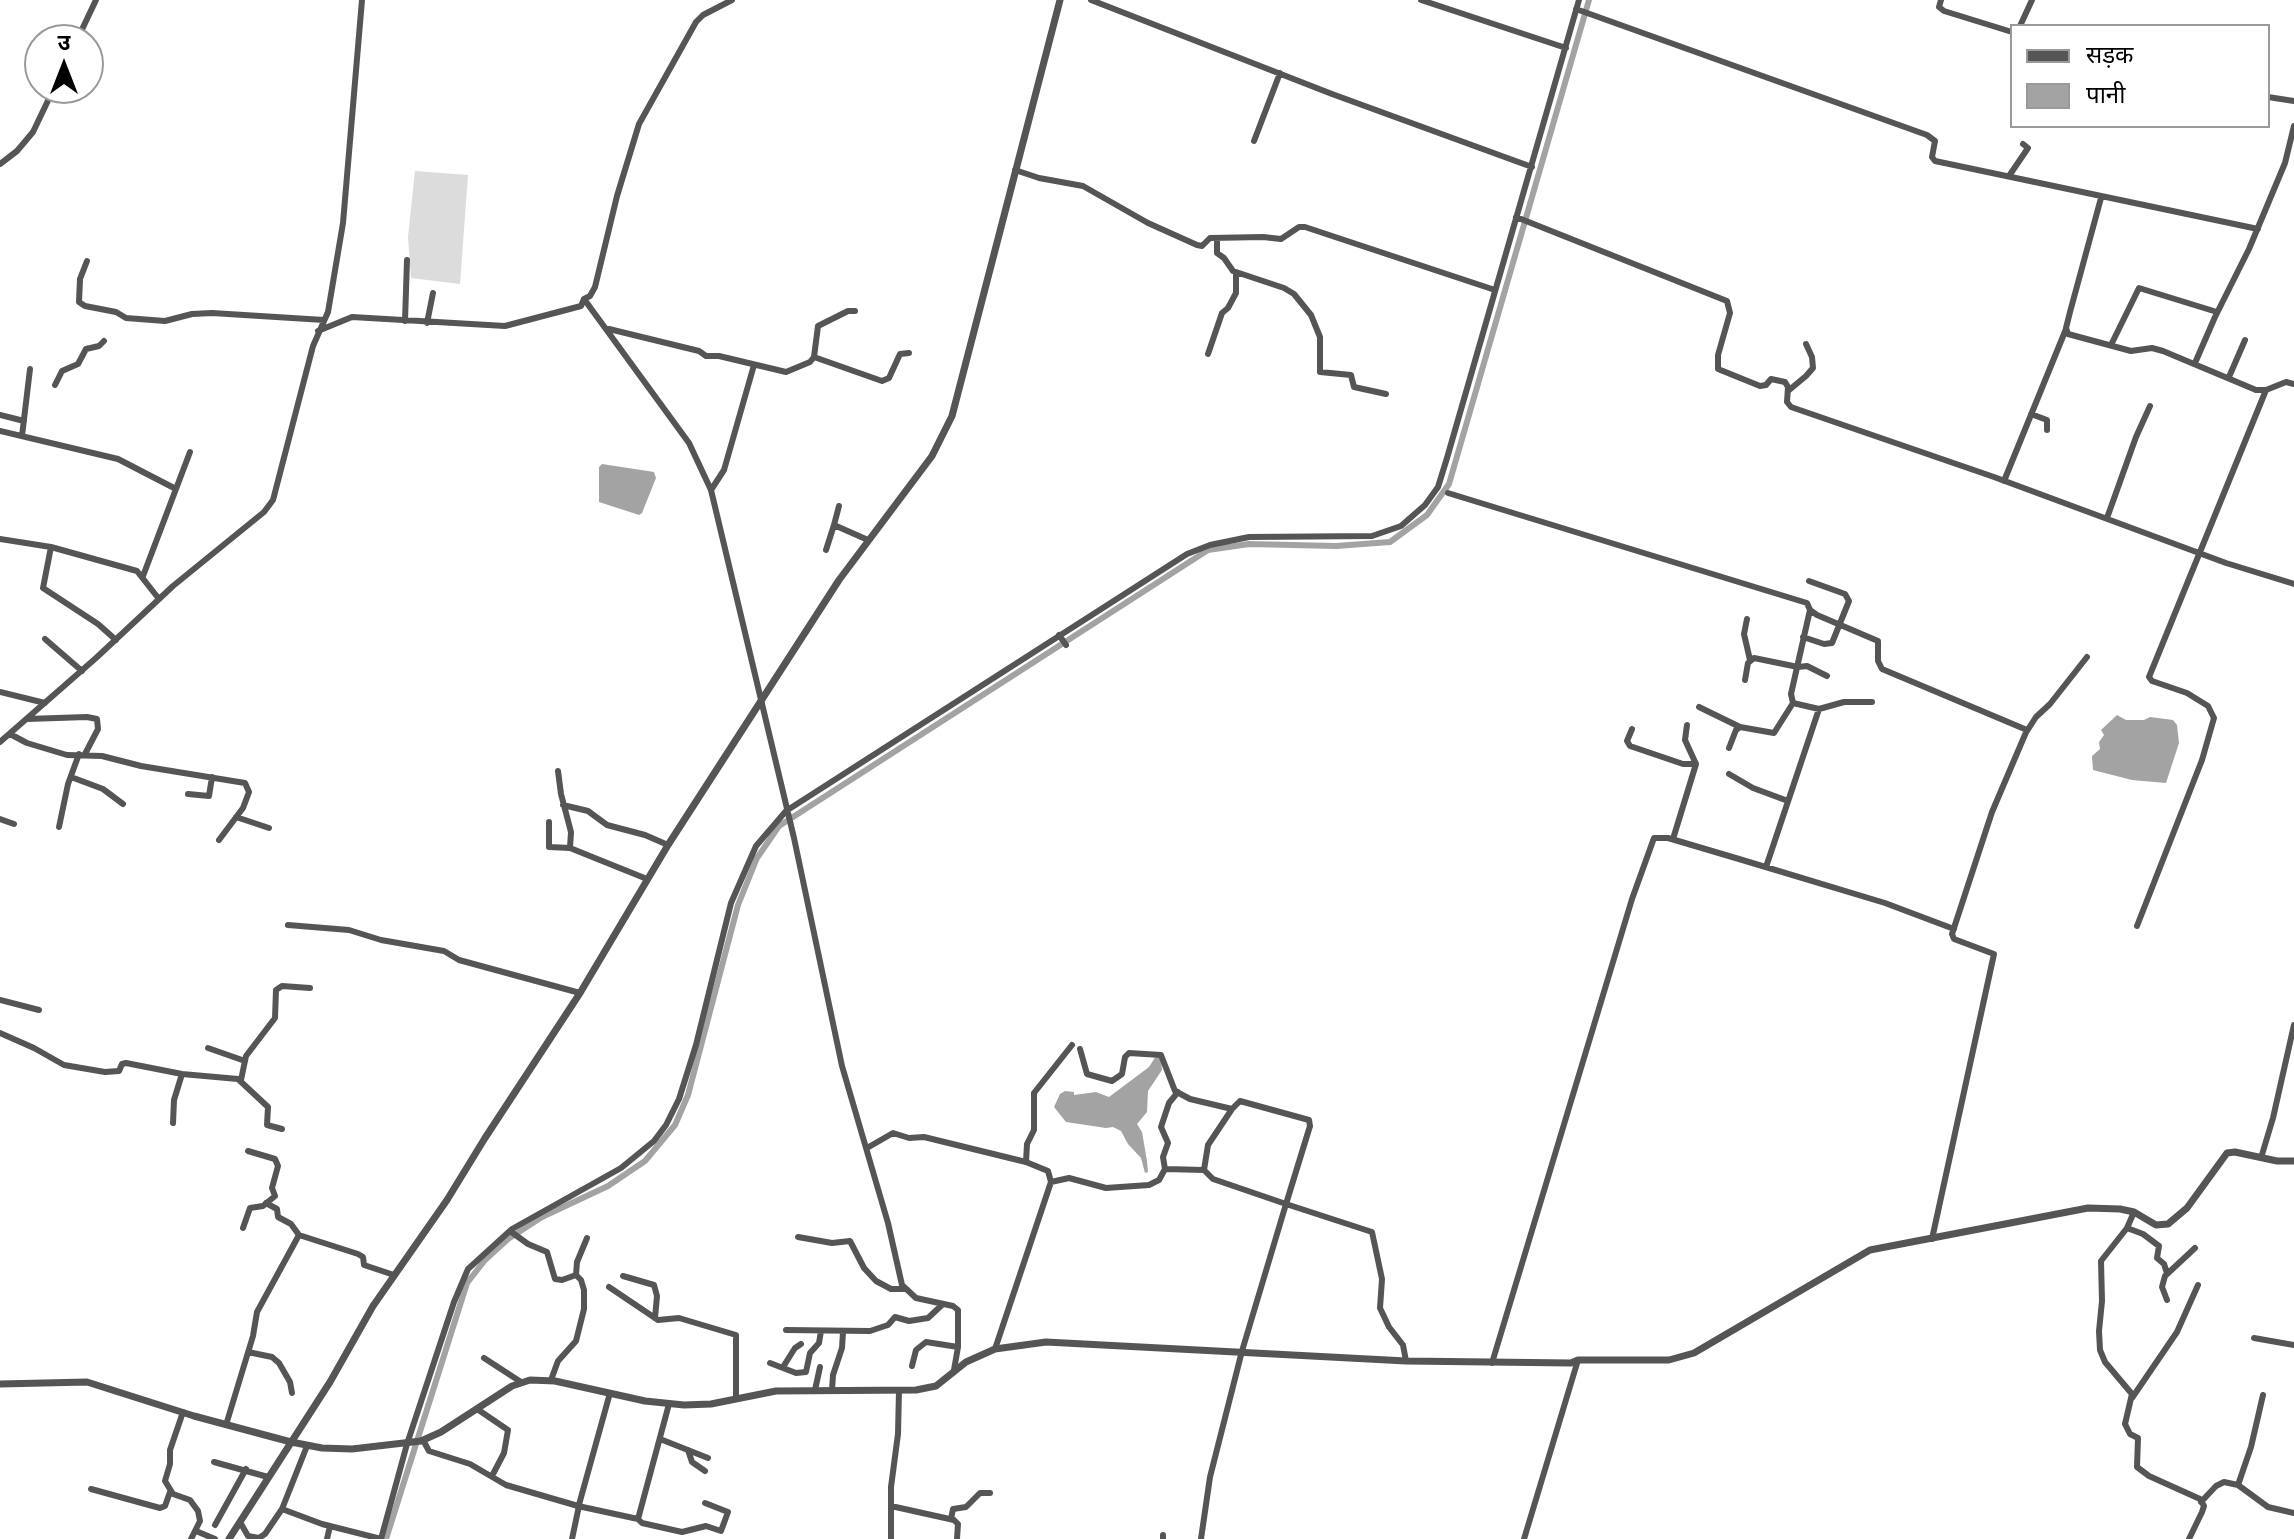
<!DOCTYPE html>
<meta charset="utf-8">
<style>
body{margin:0}
#map{position:relative;width:2294px;height:1539px;overflow:hidden;background:#fff;font-family:"Golos Text","Noto Sans Devanagari",sans-serif}
canvas{display:block}
.legend{position:absolute;left:2010px;top:24px;width:260px;height:104px;box-sizing:border-box;background:#fff;border:2px solid #999;margin:0;padding:10px 14px;list-style:none;font-size:24px;color:#000}
.legend li{display:flex;align-items:center;gap:16px;height:40px}
.legend b{width:40px;border:2px solid #999}
.north{position:absolute;left:24px;top:24px;width:80px;height:80px;box-sizing:border-box;background:#fff;border:2px solid #999;border-radius:50%;rotate:0deg;font-size:22px;font-weight:700;line-height:32px;text-align:center;color:#000}
.north::after{content:'';display:block;margin:auto;width:28px;height:36px;background:#000;clip-path:polygon(50% 0,100% 100%,50% 72%,0 100%)}
</style>
<div id="map">
<canvas width="2294" height="1539"></canvas>
<ul class="legend">
<li><b style="height:10px;background:#555"></b>सड़क</li>
<li><b style="height:22px;background:#a3a3a3"></b>पानी</li>
</ul>
<div class="north">उ</div>
</div>
<script>
const context = document.querySelector('canvas').getContext('2d');
context.lineJoin = 'round';
function fillPath(path, color) { context.fillStyle = color; context.fill(path, 'evenodd'); }
const shape = rows => new Path2D(rows.map(r => 'M' + r).join(''));
function stroke(path, color, width, dash) { context.strokeStyle = color; context.lineWidth = width; context.lineCap = dash ? 'butt' : 'round'; context.setLineDash(dash || []); context.stroke(path); }
fillPath(shape([
 [415,171,468,175,460,284,411,278,408,237]
]), '#dcdcdc');
fillPath(shape([
 [602,464,654,472,656,478,642,513,639,515,599,502,599,467],
 [2117,715,2126,720,2144,720,2150,717,2173,720,2177,725,2179,743,2166,783,2132,780,2093,770,2092,756,2100,749,2099,742,2104,735,2101,730],
 [1156,1056,1161,1057,1162,1070,1148,1091,1147,1112,1137,1124,1142,1132,1147,1161,1148,1172,1145,1173,1141,1158,1128,1144,1121,1131,1113,1127,1106,1128,1066,1122,1054,1107,1060,1094,1065,1091,1074,1092,1074,1095,1096,1092,1109,1097,1149,1067]
]), '#a3a3a3');
stroke(shape([
 [386,1539,467,1283,485,1260,508,1239,542,1217,608,1186,645,1161,675,1125,688,1095,738,905,757,858,779,826,1208,550,1249,544,1336,546,1390,542,1427,515,1449,484,1589,0]
]), '#a3a3a3', 6);
stroke(shape([
 [1091,0,1332,94,1532,167],
 [1421,0,1566,48],
 [1941,0,1939,7,1944,11,2012,32],
 [1576,9,1927,135,1935,141,1932,157,1935,161,2258,229],
 [2020,26,2032,0],
 [77,40,96,0],
 [2268,97,2294,101],
 [1254,141,1280,73],
 [0,164,17,151,33,132,54,88],
 [1015,170,1039,178,1083,186,1148,223,1197,245,1202,246,1210,238,1263,237,1281,239,1299,227,1305,227,1495,290],
 [2009,176,2028,148,2023,144],
 [2101,198,2070,312,2066,328,2068,334,2131,351,2152,348,2163,351,2256,390,2266,390,2286,382,2294,384],
 [1516,217,1727,301,1730,313,1718,355,1718,369,1760,386,1766,385,1771,379,1785,382,1788,387,1787,402,1791,407,1994,477,2226,563,2294,584],
 [1217,239,1217,253,1224,258,1233,271,1284,288,1294,294,1311,315,1320,337,1320,372,1351,375,1354,387,1386,394],
 [87,261,80,279,79,302,85,306,116,312,126,318,165,321,192,314,212,313,324,320],
 [584,299,689,443,711,490,794,838,842,1066,888,1223,902,1285,916,1298,953,1306,958,1310,958,1347,954,1370],
 [405,321,407,260],
 [427,323,433,293],
 [609,329,699,351,706,356,719,356,786,372,810,362,814,357,818,326,848,311,855,311],
 [318,331,352,317,505,326,581,306,584,299,590,296,595,287,617,196,639,124,696,22,703,15,732,0],
 [2111,345,2139,288,2217,312],
 [1208,354,1222,313,1228,308,1236,293,1236,274],
 [814,357,882,381,889,378,900,354,909,353],
 [2195,363,2215,317,2249,249,2285,163,2294,126],
 [2229,377,2245,340],
 [55,385,62,371,78,364,86,349,99,346,104,341],
 [1788,391,1806,376,1813,368,1812,357,1806,344],
 [2031,414,2047,420,2047,430],
 [0,415,24,421],
 [0,431,118,459,176,489],
 [22,436,30,369],
 [2004,481,2066,329],
 [711,490,724,470,754,365],
 [1448,493,1807,603,1810,610,1817,615,1878,641,1878,661,1882,669,2027,730,1992,812,1952,934,1954,939,1994,954,1932,1239],
 [2107,518,2136,437,2150,406],
 [834,525,839,506],
 [0,539,51,547,137,571,159,599],
 [51,547,43,588,98,624,116,640],
 [826,550,834,525,868,540],
 [143,576,190,452],
 [1810,610,1791,694,1793,703,1819,709,1844,702,1872,702],
 [1747,619,1744,634,1750,660],
 [1059,635,1066,645],
 [1803,637,1824,644,1832,643,1849,601,1845,594,1809,581],
 [45,639,82,671],
 [1745,680,1748,663,1754,658,1798,667,1807,666,1827,676],
 [0,692,45,703],
 [1699,707,1740,727],
 [27,719,87,717,97,719,98,729,85,754],
 [1632,729,1627,741,1630,746,1683,764,1696,764],
 [2027,731,2036,717,2050,704,2087,657],
 [10,734,27,743,67,755,102,756,141,766,245,783,249,792,243,808,219,840],
 [0,742,96,658,173,586,264,512,273,500,313,346,328,312,343,223,362,0],
 [1729,748,1736,730,1740,727,1774,733,1793,703],
 [558,771,561,794,571,832,570,848,647,879],
 [1729,774,1753,788,1788,801],
 [71,777,103,789,123,804],
 [188,794,209,796,212,777],
 [563,805,588,811,607,825,645,835,668,845],
 [236,817,269,828],
 [0,819,14,824],
 [549,822,549,847,570,848],
 [59,827,68,784,79,754],
 [1673,839,1696,764,1685,740,1687,725],
 [1766,867,1819,709],
 [288,925,349,930,381,940,444,951,459,960,580,993],
 [2137,926,2202,760,2214,718,2208,706,2187,693,2152,681,2149,677,2266,390],
 [0,1000,39,1010],
 [0,1033,34,1048,64,1065,105,1072,119,1071,122,1064,126,1063,182,1074,238,1079,268,1107,267,1125,282,1129],
 [208,1048,245,1061],
 [1080,1049,1087,1074,1112,1081,1122,1074,1125,1057,1129,1053,1161,1055,1175,1091,1190,1099,1232,1109],
 [241,1080,246,1056,275,1018,276,990,282,986,310,988],
 [173,1123,174,1100,182,1074],
 [867,1148,893,1133,909,1138,924,1137,1026,1162,1048,1171,1051,1182,995,1349],
 [2261,1158,2273,1118,2294,1025],
 [1026,1162,1027,1144,1034,1130,1034,1093,1072,1045],
 [1165,1169,1163,1157,1168,1143,1161,1127,1169,1103,1178,1092],
 [1204,1170,1208,1145,1232,1109,1240,1101,1309,1120,1310,1126,1286,1204,1372,1232,1382,1279,1380,1308,1389,1327,1403,1345,1406,1361],
 [1051,1182,1069,1178,1106,1188,1149,1185,1159,1180,1165,1169,1204,1170,1213,1179,1286,1204,1242,1351,1210,1477,1201,1539],
 [266,1203,277,1209,278,1217,291,1224,299,1235],
 [2134,1212,2127,1228,2101,1261,2102,1301,2099,1331,2100,1350,2105,1362,2132,1394,2125,1424,2130,1434,2138,1438,2137,1467,2149,1476,2200,1499,2204,1506,2202,1512,2189,1539],
 [243,1228,250,1208,263,1206,275,1196,272,1188,278,1166,275,1159,248,1151],
 [2127,1228,2143,1234,2159,1246,2157,1258,2164,1264,2167,1273],
 [510,1231,528,1244,547,1252,555,1279,562,1280,576,1275,581,1280,584,1290,584,1309,576,1341,558,1361,551,1380],
 [798,1237,832,1243,850,1241,864,1268,876,1281,891,1289,904,1289],
 [576,1275,577,1262,587,1238],
 [623,1276,654,1285,657,1296,655,1318],
 [609,1287,658,1320,679,1318,736,1335,736,1398],
 [2167,1300,2162,1287,2165,1276,2195,1248],
 [786,1330,870,1331,888,1325,895,1317,909,1321,928,1318,943,1304],
 [2254,1338,2294,1345],
 [248,1352,272,1357,279,1363,290,1382,292,1393],
 [484,1358,521,1382],
 [770,1363,796,1373,806,1372,810,1353,819,1343,821,1331],
 [1492,1363,1632,899,1654,838,1668,838,1739,859,1885,903,1954,929],
 [912,1366,916,1350,926,1342,958,1347],
 [783,1367,795,1348,801,1344],
 [815,1390,820,1367],
 [832,1390,833,1375,842,1348,843,1332],
 [2132,1398,2177,1332,2198,1285],
 [669,1404,638,1519,642,1523,682,1532,706,1526,721,1531,728,1512,705,1503],
 [477,1409,508,1430,504,1453,492,1476],
 [183,1412,170,1450,170,1464,165,1481,173,1494,190,1500,198,1511,200,1521,191,1539],
 [226,1425,253,1336,257,1312,299,1235,358,1254,363,1257,364,1265,394,1275],
 [660,1439,708,1458],
 [423,1440,429,1451,470,1464,506,1485,578,1506,638,1519],
 [307,1446,282,1509,322,1524,381,1539,407,1444,454,1302,468,1269,512,1229,621,1168,654,1141,666,1125,679,1099,696,1045,731,903,756,846,786,811,1187,554,1210,545,1249,537,1372,536,1401,526,1425,505,1438,487,1447,458,1579,0],
 [688,1450,692,1462,705,1471],
 [214,1462,268,1477],
 [2238,1485,2251,1447,2263,1395],
 [91,1489,160,1508,165,1506,170,1492],
 [2201,1502,2216,1486,2224,1482,2238,1485,2268,1507,2294,1513],
 [891,1506,954,1520,958,1524,957,1539],
 [951,1519,953,1509,966,1507,980,1493,990,1493],
 [240,1522,248,1536,259,1538,265,1534,282,1509],
 [215,1525,246,1469],
 [196,1531,215,1539],
 [327,1539,330,1526],
 [572,1539,580,1501,610,1393],
 [891,1539,891,1487,898,1434,899,1390],
 [1163,1539,1163,1535],
 [1524,1539,1578,1360]
]), '#555', 6);
stroke(shape([
 [0,1384,87,1382,194,1416,291,1442,322,1448,352,1449,421,1441,441,1432,512,1386,530,1380,555,1381,645,1401,684,1405,711,1404,776,1391,916,1390,936,1386,966,1362,995,1349,1046,1342,1406,1361,1571,1363,1578,1360,1669,1360,1694,1353,1870,1250,2088,1208,2120,1209,2134,1212,2156,1225,2168,1224,2187,1208,2227,1153,2235,1152,2277,1161,2294,1161],
 [229,1539,330,1382,373,1306,447,1200,485,1138,580,993,668,845,839,580,932,456,952,416,1060,0]
]), '#555', 7);
</script>
